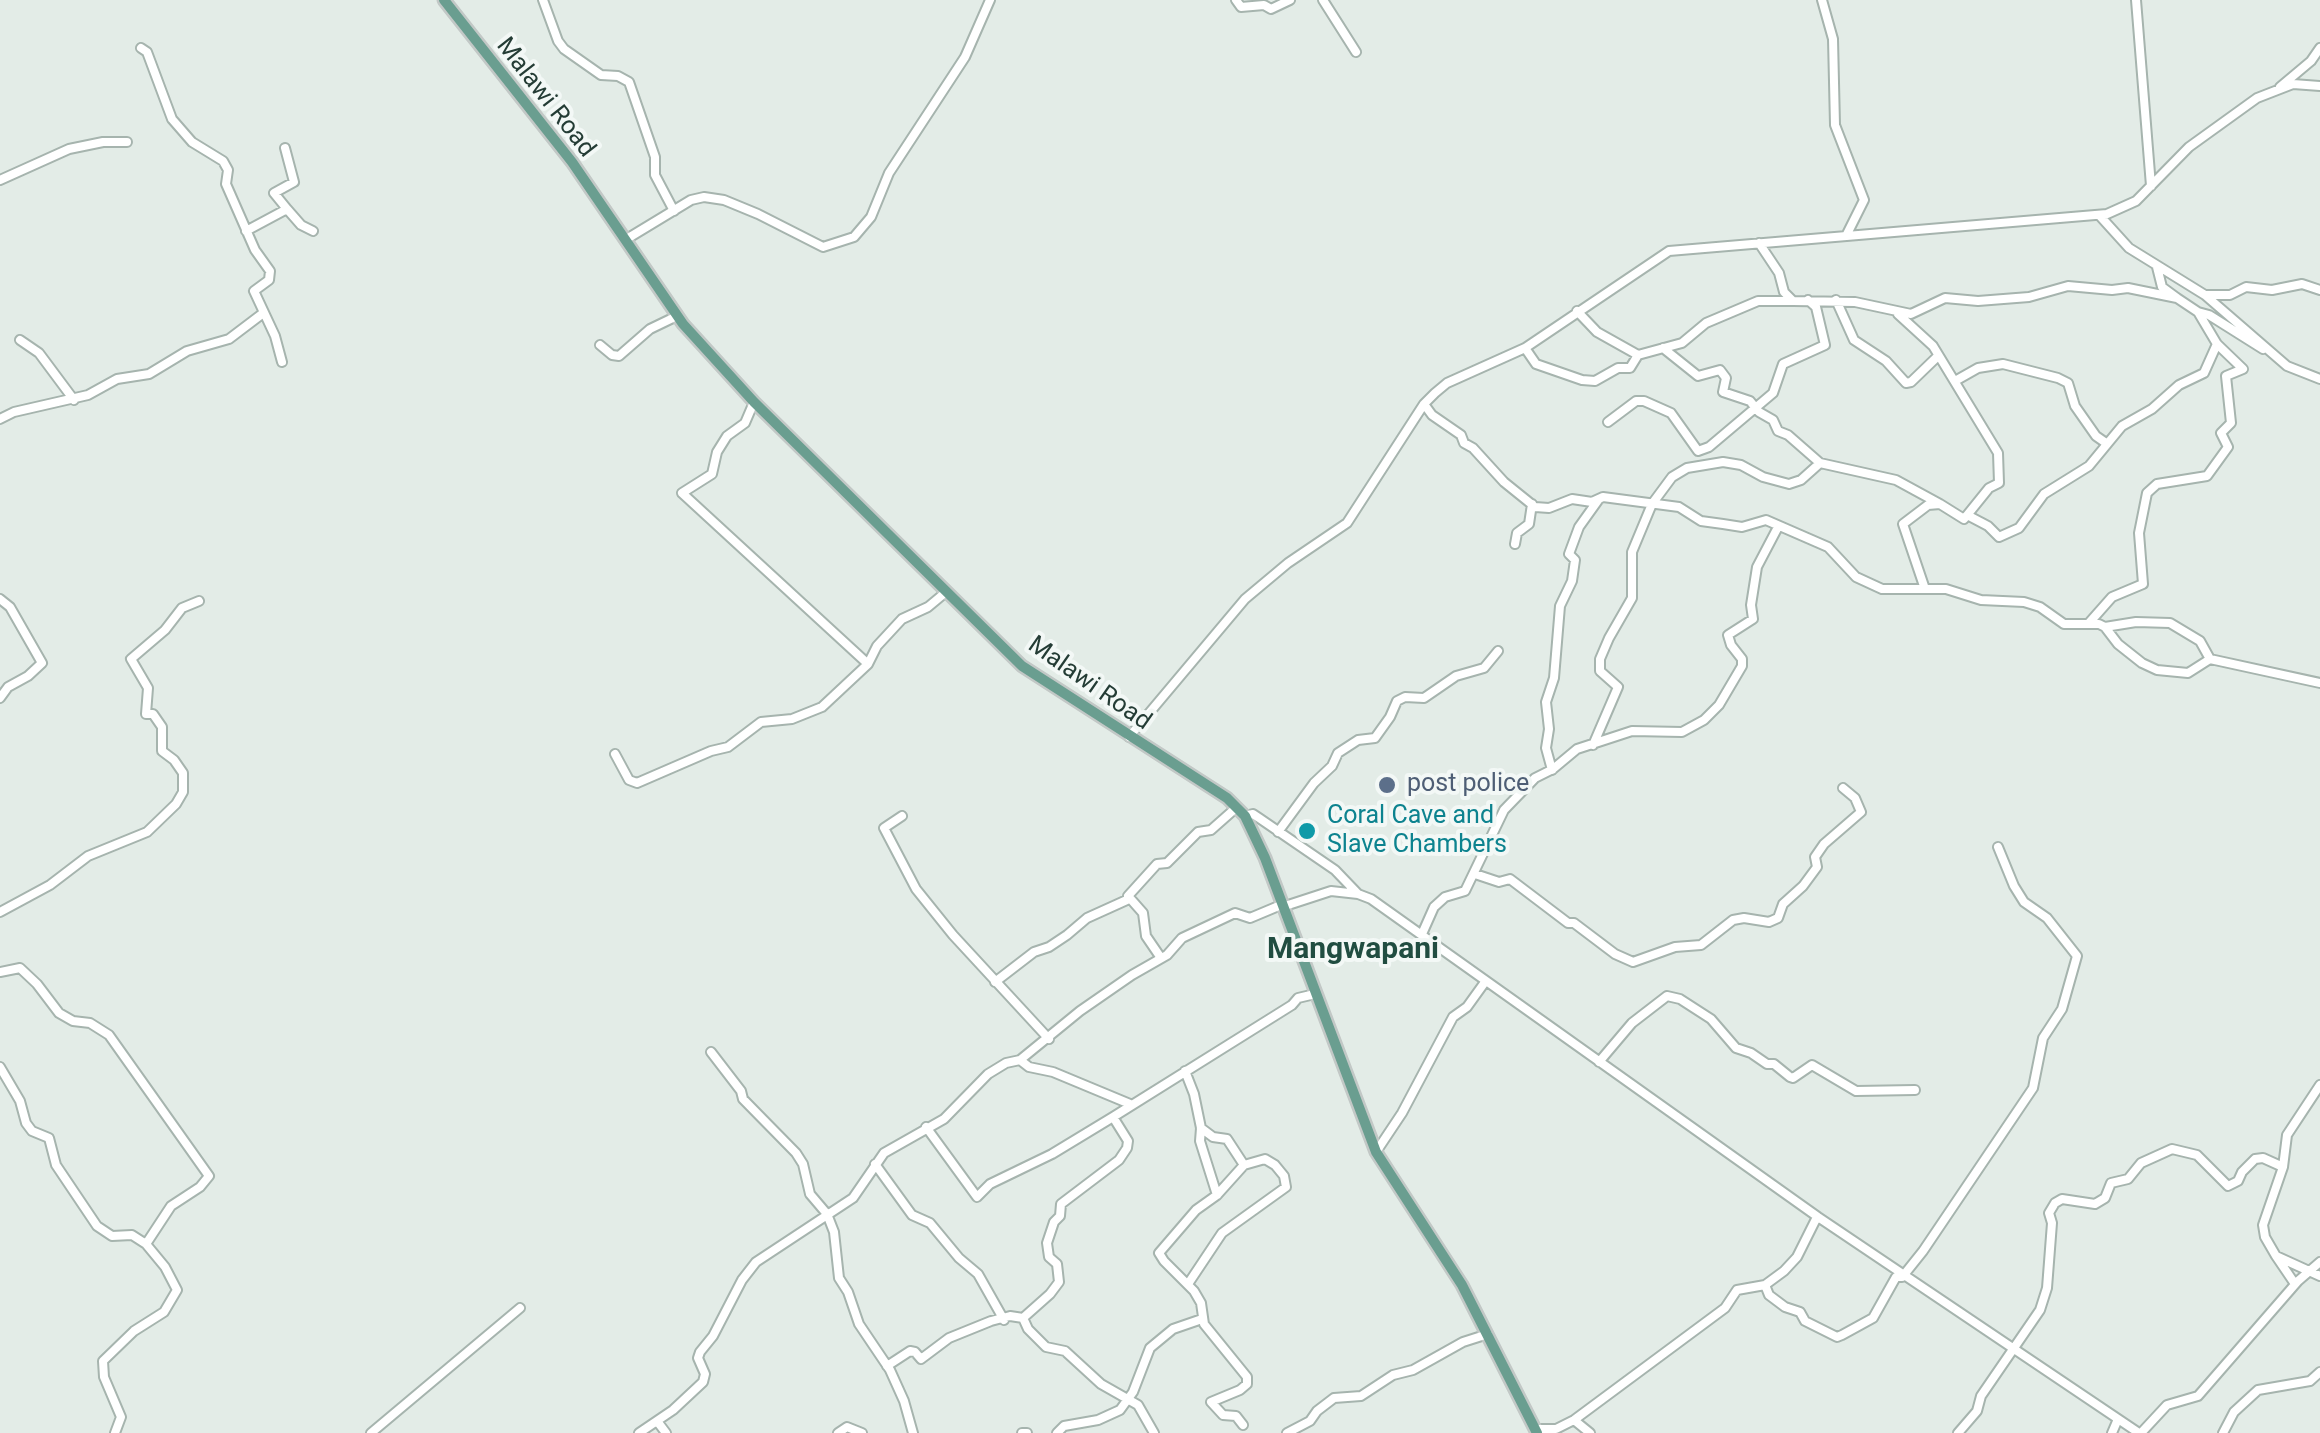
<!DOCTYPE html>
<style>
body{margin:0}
canvas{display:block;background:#e3ece7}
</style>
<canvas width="2320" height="1433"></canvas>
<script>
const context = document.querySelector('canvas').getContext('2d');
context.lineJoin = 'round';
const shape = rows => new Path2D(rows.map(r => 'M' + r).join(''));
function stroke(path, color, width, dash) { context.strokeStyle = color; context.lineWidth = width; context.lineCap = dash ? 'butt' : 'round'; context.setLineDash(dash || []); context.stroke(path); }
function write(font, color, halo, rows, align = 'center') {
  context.font = font + ' Roboto,sans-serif'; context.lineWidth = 8; context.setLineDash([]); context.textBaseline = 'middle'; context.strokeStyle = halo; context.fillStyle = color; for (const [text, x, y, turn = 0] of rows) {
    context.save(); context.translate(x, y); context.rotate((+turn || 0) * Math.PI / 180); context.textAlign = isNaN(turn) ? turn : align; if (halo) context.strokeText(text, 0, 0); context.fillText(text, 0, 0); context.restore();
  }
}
const minor = shape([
 [543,0,558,41,564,49,601,75,618,76,629,82,655,157,655,175,674,211],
 [1236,0,1241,7,1264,5,1271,9,1290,0],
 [1323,0,1356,52],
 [1822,0,1833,39,1835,125,1864,200,1847,234],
 [2136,0,2151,186],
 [141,48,147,52,172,119,192,142,223,161,228,170,226,184,255,250,270,271,269,280,254,291,275,336,282,362],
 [2280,87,2311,61,2320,48],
 [285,148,294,182,274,193,287,209],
 [0,180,69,149,103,142,127,142],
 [2100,216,2129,248,2205,295,2230,295,2246,287,2272,290,2302,284,2320,290],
 [246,231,287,209,301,225,313,231],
 [625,240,691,200,704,197,724,200,758,214,823,247,854,237,871,217,889,173,965,57,990,0],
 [1759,243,1779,273,1784,292,1793,301,1855,302,1911,314,1945,298,1978,301,2029,297,2068,286,2112,290,2128,288,2177,298,2198,312,2217,344,2243,369,2226,376,2231,423,2221,433,2228,447,2207,476,2157,484,2147,493,2139,533,2143,584,2112,597,2089,623],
 [2157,267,2162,287,2177,298],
 [2205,295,2287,366,2320,379],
 [1836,300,1854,340,1886,361,1906,383,1911,382,1938,356],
 [1577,311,1597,332,1638,355],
 [2198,312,2209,315,2263,349],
 [1898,314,1933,346,1998,453,1999,483,1989,488,1964,519,1940,504,1928,505,1903,524,1925,589],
 [20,340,39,353,74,400],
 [600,345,612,355,619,356,650,329,677,316],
 [1525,348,1536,364,1582,380,1595,381,1618,368,1630,368,1638,355,1682,343,1706,323,1758,301,1793,301],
 [1663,348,1698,376,1720,370,1726,378,1723,392,1750,401,1759,412,1773,420,1778,431,1788,435,1820,463,1896,480,1940,504],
 [1955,381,1978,368,2003,364,2058,378,2068,383,2075,406,2096,436,2106,443],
 [754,402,745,423,727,436,717,452,712,474,682,493,868,664],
 [1424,404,1432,415,1461,435,1464,443,1473,448,1504,482,1535,507,1549,508,1572,499,1592,502,1603,497,1679,507,1701,521,1723,524,1742,527,1766,520,1828,547,1856,577,1882,589,1946,589,1981,600,2024,602,2040,607,2064,624,2099,624,2105,627,2136,622,2170,623,2200,641,2210,659,2320,683],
 [0,419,14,412,88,395,117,379,149,374,187,351,229,339,262,314],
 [1608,422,1636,401,1644,401,1671,413,1698,451,1709,447,1773,393,1783,364,1825,345,1816,307,1808,300],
 [1969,516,1988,526,1999,537,2019,528,2044,494,2089,466,2122,426,2152,409,2179,385,2204,373,2217,344],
 [1515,544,1517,533,1529,524,1532,504],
 [0,599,10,607,42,663,28,676,8,687,0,698],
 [2105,627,2118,644,2142,663,2157,670,2188,673,2210,659],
 [1129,737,1245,599,1288,563,1347,523,1424,404,1435,393,1447,383,1525,348,1669,251,2107,214,2136,201,2189,147,2257,98,2293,84,2320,86],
 [1593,745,1618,687,1600,671,1600,659,1609,638,1632,598,1632,552,1652,504,1672,477,1687,468,1723,462,1741,465,1763,477,1789,484,1801,480,1820,463],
 [615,754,629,780,637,783,711,751,728,747,761,722,792,719,822,707,868,664,877,646,902,619,928,607,946,592],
 [1552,770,1546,748,1549,729,1546,702,1554,678,1560,606,1572,581,1575,560,1569,554,1579,527,1599,499],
 [902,816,884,828,916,889,953,935,1049,1039],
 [1245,816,1253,814,1259,818,1335,870,1358,894],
 [1278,832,1314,783,1332,766,1338,753,1358,740,1375,738,1390,717,1397,701,1405,697,1424,698,1456,676,1484,668,1498,651],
 [1475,874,1499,882,1510,879,1568,923,1574,923,1615,954,1633,962,1675,947,1701,945,1733,920,1744,918,1769,922,1778,918,1783,904,1803,886,1817,867,1815,857,1824,844,1861,812,1855,798,1843,788],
 [1282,907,1331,891,1358,894,1371,899,1818,1217,2139,1433],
 [0,912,50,885,88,856,147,832,176,804,183,792,183,773,174,760,162,751,162,727,153,714,146,714,148,688,131,659,165,630,182,608,199,601],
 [1422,934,1434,907,1445,897,1465,891,1504,810,1535,778,1553,769,1577,749,1632,731,1682,732,1704,720,1719,705,1742,666,1742,659,1731,645,1728,635,1753,619,1751,605,1757,567,1778,527],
 [1161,958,1146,936,1143,913,1128,896,1157,864,1167,863,1198,832,1211,830,1237,807],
 [0,972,20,968,37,984,59,1013,73,1021,90,1023,109,1035,209,1176,200,1187,171,1206,146,1244],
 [995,982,1034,952,1049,947,1067,935,1087,918,1129,899],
 [711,1052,741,1091,743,1099,796,1153,803,1164,810,1194,827,1214,834,1232,839,1278,848,1292,859,1324,890,1370,904,1401,913,1433],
 [1020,1060,1029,1067,1053,1072,1130,1104],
 [1599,1062,1632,1023,1667,996,1680,999,1711,1019,1736,1048,1751,1053,1767,1064,1774,1064,1790,1077,1793,1078,1812,1065,1856,1091,1915,1090],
 [0,1067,20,1101,26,1123,32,1131,49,1138,56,1165,97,1226,112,1236,132,1235,146,1244,165,1267,177,1290,164,1312,134,1331,103,1361,104,1377,121,1417,115,1433],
 [1185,1071,1194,1094,1201,1128,1200,1141,1217,1195],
 [2320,1085,2287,1135,2283,1167,2263,1225,2265,1237,2276,1256,2320,1276],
 [926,1127,977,1197,990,1184,1052,1154,1113,1117,1292,1005,1298,998,1315,994],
 [1201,1128,1213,1137,1227,1139,1244,1165],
 [1376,1152,1402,1113,1453,1017,1467,1007,1485,982],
 [875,1164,912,1215,930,1223,959,1258,978,1274,1004,1320],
 [1817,1217,1797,1257,1784,1271,1765,1285,1769,1295,1785,1307,1800,1312,1805,1321,1837,1337,1842,1335,1873,1318,1896,1277,1902,1277],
 [2276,1256,2295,1284],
 [1903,1276,1923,1251,2033,1088,2043,1038,2062,1009,2077,956,2047,918,2024,902,2014,886,1998,847],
 [1188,1284,1222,1233,1286,1187,1284,1176,1275,1165,1265,1159,1244,1165,1217,1195,1196,1210,1159,1253,1164,1261,1194,1291,1201,1303,1204,1324,1247,1377,1247,1384,1240,1390,1211,1402,1223,1415,1236,1416,1243,1425],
 [1023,1318,1028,1329,1046,1347,1065,1351,1101,1384,1138,1405,1154,1433],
 [887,1366,910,1351,915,1352,921,1359,949,1338,991,1321,1010,1316,1023,1318,1050,1294,1059,1282,1057,1264,1049,1257,1047,1243,1054,1222,1060,1216,1061,1204,1119,1160,1127,1148,1128,1141,1113,1117],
 [1574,1420,1590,1433],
 [657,1421,666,1433],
 [1535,1429,1556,1429,1574,1420,1725,1308,1737,1290,1765,1285],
 [371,1433,520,1308],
 [639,1433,673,1410,703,1382,705,1374,698,1358,700,1352,713,1336,742,1280,756,1262,853,1198,884,1153,944,1119,988,1074,1006,1063,1020,1060,1080,1011,1132,975,1167,955,1182,938,1235,913,1250,918,1281,905],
 [838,1433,847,1427,862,1433],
 [1022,1433,1027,1433],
 [1057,1433,1064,1426,1098,1420,1120,1410,1133,1392,1150,1348,1173,1329,1202,1319],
 [1287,1433,1310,1421,1317,1411,1334,1398,1361,1396,1393,1375,1413,1370,1463,1342,1488,1334],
 [1958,1433,1977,1411,1981,1396,2040,1310,2047,1288,2052,1223,2049,1213,2055,1203,2062,1199,2095,1204,2105,1198,2111,1183,2128,1179,2141,1163,2172,1149,2197,1155,2228,1186,2238,1181,2242,1172,2255,1159,2263,1158,2283,1167],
 [2112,1433,2118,1419],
 [2141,1433,2167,1405,2198,1396,2298,1281,2320,1262],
 [2223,1433,2234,1412,2258,1390,2310,1381,2320,1372]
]);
const major = shape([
 [444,0,572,162,683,324,754,402,1022,666,1227,798,1245,816,1265,858,1376,1152,1462,1285,1537,1433]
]);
stroke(minor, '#a6b4ae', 12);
stroke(major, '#c2c8c6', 15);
stroke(minor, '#fff', 8);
stroke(major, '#6a9e90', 10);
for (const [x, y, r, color] of [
 [1387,785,10,"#5c6f8a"],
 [1307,831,10,"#0f9aa8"]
]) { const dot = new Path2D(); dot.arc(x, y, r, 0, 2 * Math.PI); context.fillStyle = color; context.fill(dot); stroke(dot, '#f3f8f6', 4); }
write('25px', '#243c35', '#f3f8f6', [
 ["Malawi Road",545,98,52],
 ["Malawi Road",1089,684,35]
]);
write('25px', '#4e5e75', '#f3f8f6', [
 ["post police",1407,785]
], 'left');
write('25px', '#0d838f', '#f3f8f6', [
 ["Coral Cave and",1327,817],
 ["Slave Chambers",1327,846]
], 'left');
write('bold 30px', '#214d41', '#f3f8f6', [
 ["Mangwapani",1353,950]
]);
</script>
